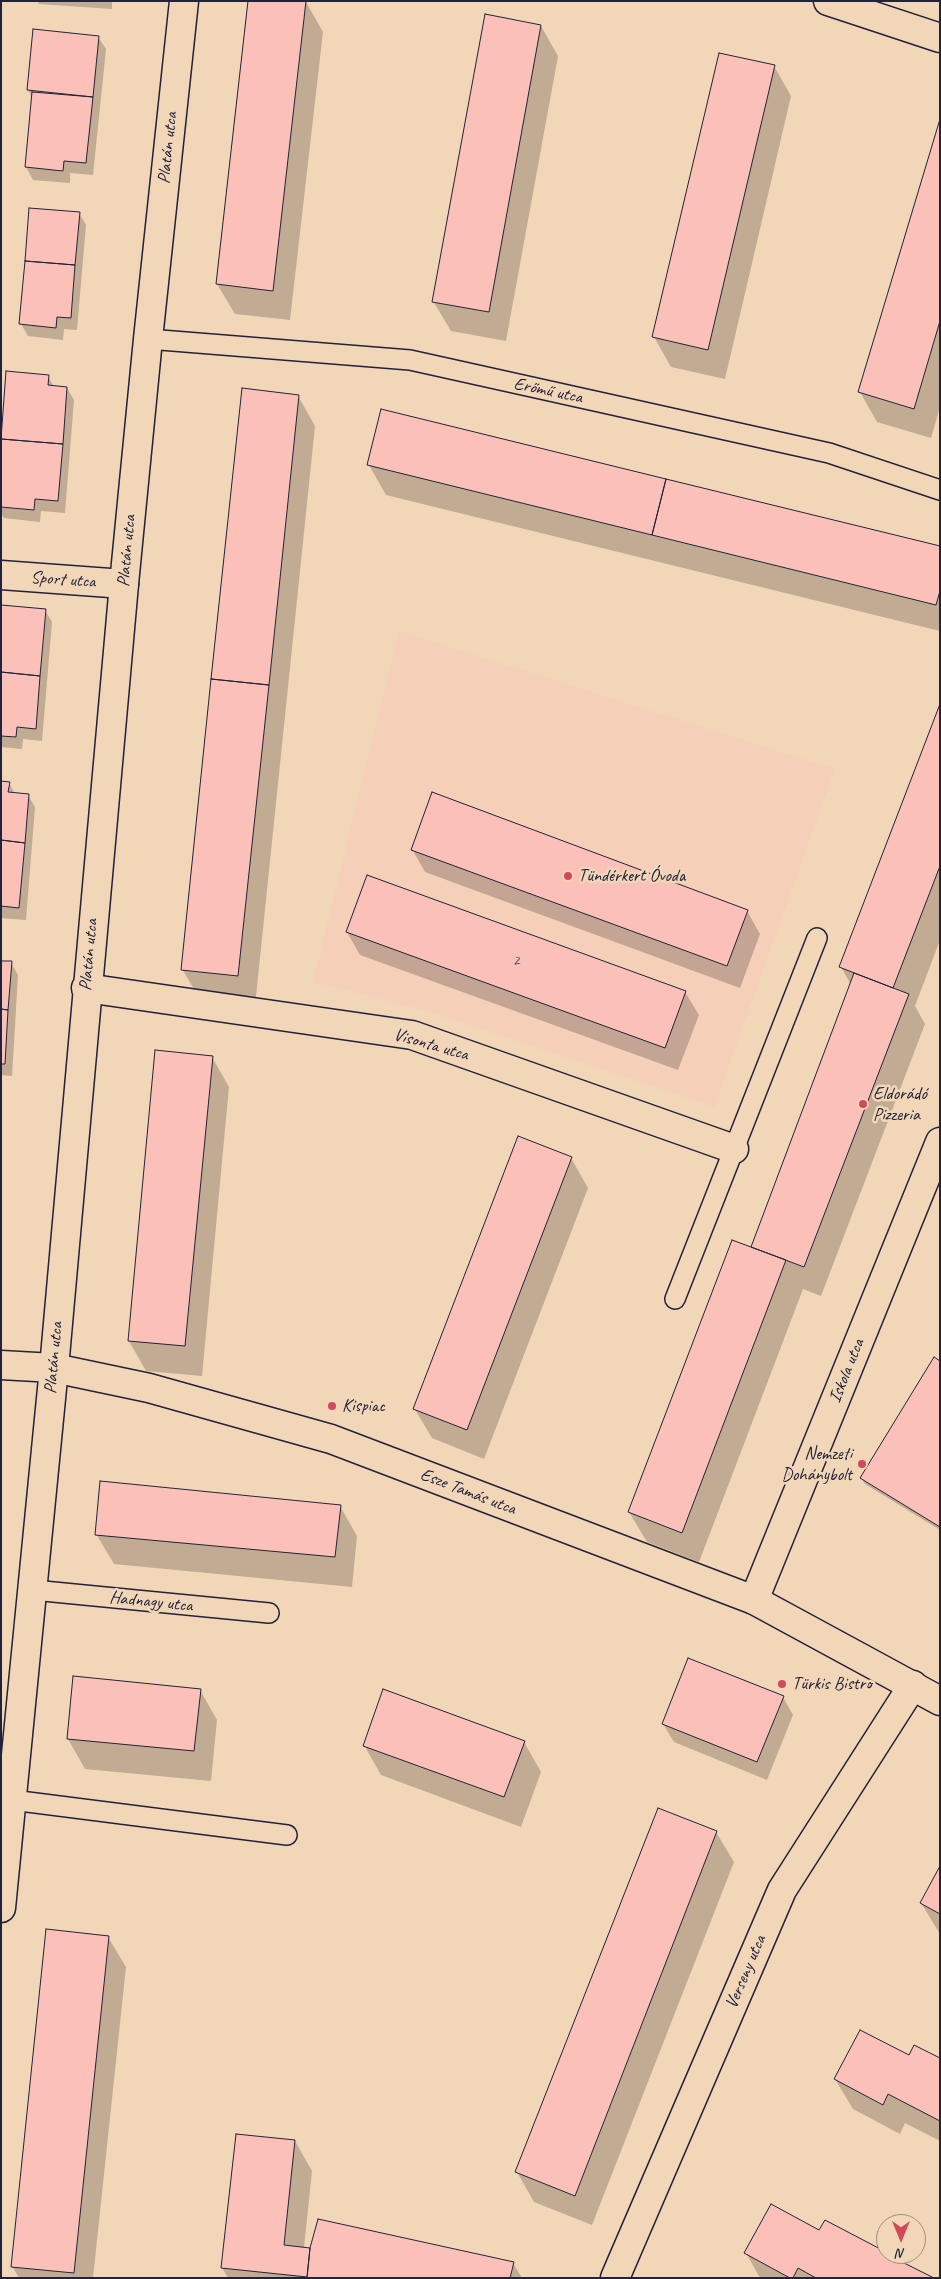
<!DOCTYPE html>
<meta charset="utf-8">
<style>
body{margin:0}
#map{position:relative;width:941px;height:2279px;overflow:hidden;background:#f2d6b8;font-family:Caveat,sans-serif}
canvas{display:block}
.frame{position:absolute;inset:0;border:2px solid #22223b;pointer-events:none}
.north{position:absolute;left:876px;top:2214px;width:50px;height:50px;box-sizing:border-box;background:#f2d6b8;border:1px solid #9f8e86;border-radius:50%;rotate:180deg;font-size:14px;font-weight:700;line-height:20px;text-align:center;color:#22223b}
.north::after{content:'';display:block;margin:auto;width:18px;height:22px;background:#d1495b;clip-path:polygon(50% 0,100% 100%,50% 72%,0 100%)}
</style>
<div id="map">
<canvas width="941" height="2279"></canvas>
<div class="frame"></div>
<div class="north">N</div>
</div>
<script>
const context = document.querySelector('canvas').getContext('2d');
context.lineJoin = 'round';
function fillPath(path, color) { context.fillStyle = color; context.fill(path, 'evenodd'); }
const shape = rows => new Path2D(rows.map(r => 'M' + r).join(''));
function stroke(path, color, width, dash) { context.strokeStyle = color; context.lineWidth = width; context.lineCap = dash ? 'butt' : 'round'; context.setLineDash(dash || []); context.stroke(path); }
function write(font, color, halo, rows, align = 'center') {
  context.font = font + ' Caveat,sans-serif'; context.lineWidth = 5; context.setLineDash([]); context.textBaseline = 'middle'; context.strokeStyle = halo; context.fillStyle = color; for (const [text, x, y, turn = 0] of rows) {
    context.save(); context.translate(x, y); context.rotate((+turn || 0) * Math.PI / 180); context.textAlign = isNaN(turn) ? turn : align; if (halo) context.strokeText(text, 0, 0); context.fillText(text, 0, 0); context.restore();
  }
}
fillPath(shape([
 [399,631,835,769,714,1107,420,1009,313,982]
]), '#f5cfb8');
fillPath(shape([
 [37,1,112,1,112,9,39,4],
 [306,2,323,32,290,320,235,314,217,284],
 [541,26,558,56,506,341,451,331,433,301],
 [34,30,98,37,106,49,93,175,70,173,70,183,33,180,26,167,33,99,28,90],
 [774,66,791,96,725,379,671,367,654,337],
 [940,123,940,407,931,438,877,422,860,392],
 [79,213,86,225,77,330,64,329,63,340,28,336,21,324],
 [48,376,54,387,67,388,74,400,65,513,41,511,40,522,4,518,1,514,1,446],
 [298,396,315,426,255,1006,200,999,182,969],
 [369,465,940,547,940,631,386,495],
 [1,606,45,610,52,622,42,741,23,739,22,749,1,747],
 [940,708,940,940,915,1006,925,1024,821,1296,803,1289,699,1562,647,1542,629,1512,751,1248,851,985,841,967],
 [1,783,9,783,15,794,28,795,35,807,26,920,1,918],
 [412,849,747,911,760,934,740,988,425,872],
 [347,932,685,992,699,1015,678,1070,360,955],
 [1,962,11,963,18,975,12,1076,1,1075],
 [212,1057,229,1087,202,1376,146,1371,129,1341],
 [571,1158,588,1188,484,1459,432,1438,414,1408],
 [940,1362,940,1530,865,1484,861,1478],
 [340,1506,357,1536,352,1587,114,1564,96,1534],
 [200,1690,217,1720,211,1781,85,1769,68,1739],
 [783,1697,793,1715,767,1780,674,1742,663,1724],
 [524,1742,541,1772,521,1827,381,1775,364,1745],
 [716,1832,734,1862,592,2225,534,2202,517,2172],
 [940,1868,940,1934,921,1903],
 [108,1937,126,1967,93,2278,19,2278,12,2266],
 [909,2057,940,2060,940,2141,905,2123,900,2134,853,2109,835,2079],
 [295,2141,312,2171,304,2248,513,2263,522,2278,228,2278,222,2268],
 [819,2232,886,2254,931,2278,760,2278,746,2253]
]), '#0003');
const building = shape([
 [248,1,306,1,273,291,216,284,248,1],
 [485,14,541,25,489,312,432,302,485,14],
 [33,29,99,36,93,97,27,90,33,29],
 [719,53,775,65,708,350,652,337,719,53],
 [32,92,93,97,86,163,64,161,63,171,25,167,32,92],
 [940,119,940,321,914,409,858,392,940,119],
 [29,208,80,212,75,265,25,261,29,208],
 [25,261,75,265,71,318,57,317,56,328,19,324,25,261],
 [6,371,49,375,48,385,67,387,63,444,1,439,6,371],
 [242,388,299,395,269,685,211,679,242,388],
 [381,409,666,479,652,535,367,465,381,409],
 [1,439,63,444,58,501,35,499,34,510,1,507,1,439],
 [666,479,940,546,940,591,936,605,652,535,666,479],
 [1,605,46,609,40,676,1,672,1,605],
 [1,672,40,676,36,729,17,727,16,737,1,736,1,672],
 [211,679,269,685,238,976,181,970,211,679],
 [940,704,940,866,893,988,839,967,940,704],
 [1,781,10,782,8,792,29,794,25,843,1,840,1,781],
 [432,792,748,910,727,966,411,850,432,792],
 [1,840,25,843,19,908,1,906,1,840],
 [367,875,686,991,665,1048,346,932,367,875],
 [1,961,12,961,8,1010,1,1009,1,961],
 [854,973,909,994,804,1267,751,1247,854,973],
 [1,1009,8,1010,5,1064,1,1064,1,1009],
 [155,1050,213,1056,185,1346,128,1341,155,1050],
 [518,1136,572,1157,467,1430,413,1409,518,1136],
 [732,1240,786,1260,682,1533,628,1512,732,1240],
 [934,1357,940,1361,940,1527,860,1478,934,1357],
 [100,1481,341,1505,335,1557,95,1535,100,1481],
 [688,1658,784,1696,757,1762,662,1724,688,1658],
 [73,1676,201,1689,194,1751,67,1739,73,1676],
 [383,1689,525,1741,504,1797,363,1746,383,1689],
 [658,1808,717,1831,575,2196,515,2172,658,1808],
 [940,1866,940,1914,920,1903,940,1866],
 [46,1929,109,1936,74,2273,11,2267,46,1929],
 [860,2030,909,2055,914,2045,940,2058,940,2121,888,2094,883,2105,834,2079,860,2030],
 [236,2134,295,2140,284,2245,310,2248,307,2277,221,2268,236,2134],
 [771,2204,819,2230,825,2220,886,2252,886,2254,934,2278,816,2278,798,2268,793,2278,790,2278,744,2253,771,2204],
 [318,2219,514,2262,510,2278,307,2278,310,2248,318,2219]
]);
fillPath(building, '#fbc0b8');
stroke(building, '#22223b', 1);
const lane = shape([
 [148,339,410,360,829,453,940,490],
 [675,1299,817,938],
 [33,1590,269,1613],
 [12,1800,287,1835]
]);
const street = shape([
 [828,1,940,38],
 [1,575,124,584],
 [86,988,412,1035,734,1149],
 [754,1600,940,1142],
 [615,2278,782,1890,913,1685]
]);
const secondary = shape([
 [1,1365,54,1368,149,1388,331,1439,754,1600,940,1701],
 [1,1908,54,1368,124,584,148,339,184,1]
]);
stroke(lane, '#22223b', 22);
stroke(street, '#22223b', 31);
stroke(secondary, '#22223b', 31);
stroke(lane, '#f2d6b8', 19);
stroke(street, '#f2d6b8', 28);
stroke(secondary, '#f2d6b8', 28);
for (const [x, y, r, color] of [
 [568,876,5,"#d1495b"],
 [863,1104,5,"#d1495b"],
 [332,1406,5,"#d1495b"],
 [862,1464,5,"#d1495b"],
 [782,1684,5,"#d1495b"]
]) { const dot = new Path2D(); dot.arc(x, y, r, 0, 2 * Math.PI); context.fillStyle = color; context.fill(dot); stroke(dot, '#f2d6b8', 2); }
write('15px', '#584a5a', null, [
 ["2",516,961]
]);
write('18px', '#22223b', '#f2d6b8', [
 ["Platán utca",168,148,-84],
 ["Erőmű utca",548,391,12],
 ["Platán utca",127,551,-85],
 ["Sport utca",63,580,4],
 ["Platán utca",89,955,-85],
 ["Visonta utca",431,1045,16],
 ["Platán utca",54,1358,-85],
 ["Iskola utca",847,1371,-68],
 ["Esze Tamás utca",468,1492,21],
 ["Hadnagy utca",151,1602,6],
 ["Verseny utca",746,1972,-67]
]);
write('18px', '#22223b', '#f2d6b8', [
 ["Tündérkert Óvoda",578,876],
 ["Eldorádó",873,1094],
 ["Pizzeria",873,1115],
 ["Kispiac",342,1406],
 ["Nemzeti",852,1454,"right"],
 ["Dohánybolt",852,1475,"right"],
 ["Türkis Bistro",792,1684]
], 'left');
</script>
